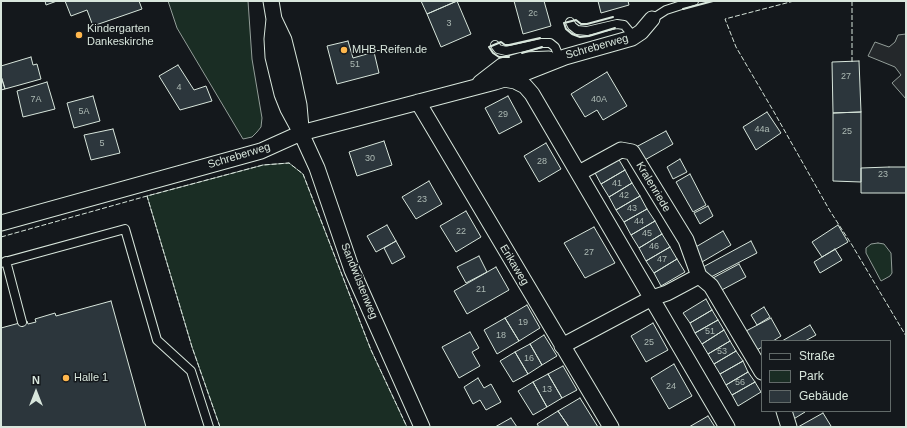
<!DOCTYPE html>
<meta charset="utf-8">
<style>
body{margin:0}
#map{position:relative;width:907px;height:428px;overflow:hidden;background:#14181c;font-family:Helvetica,sans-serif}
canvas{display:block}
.frame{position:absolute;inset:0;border:2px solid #d8e6dc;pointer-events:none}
.legend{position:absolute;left:761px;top:340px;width:130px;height:72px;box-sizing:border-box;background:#14181c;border:1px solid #626a69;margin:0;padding:5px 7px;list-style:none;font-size:12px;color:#d8e6dc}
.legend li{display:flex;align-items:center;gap:8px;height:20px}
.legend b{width:20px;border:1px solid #626a69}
.north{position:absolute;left:16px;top:372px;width:40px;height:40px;-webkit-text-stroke:3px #14181c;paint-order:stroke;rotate:0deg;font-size:11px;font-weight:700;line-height:16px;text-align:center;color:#d8e6dc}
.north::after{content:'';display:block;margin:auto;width:14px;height:18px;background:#d8e6dc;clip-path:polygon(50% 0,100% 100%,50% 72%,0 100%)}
</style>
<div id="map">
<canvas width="907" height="428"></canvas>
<div class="frame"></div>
<ul class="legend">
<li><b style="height:5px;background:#14181c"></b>Straße</li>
<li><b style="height:11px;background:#1a2d24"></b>Park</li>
<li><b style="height:11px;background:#2c363c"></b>Gebäude</li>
</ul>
<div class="north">N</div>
</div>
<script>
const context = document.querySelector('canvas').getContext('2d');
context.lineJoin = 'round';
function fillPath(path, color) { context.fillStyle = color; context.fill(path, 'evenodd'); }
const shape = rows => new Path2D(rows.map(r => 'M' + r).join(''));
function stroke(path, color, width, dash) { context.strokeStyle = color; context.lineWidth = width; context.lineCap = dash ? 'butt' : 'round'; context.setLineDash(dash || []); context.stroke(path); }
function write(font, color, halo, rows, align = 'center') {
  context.font = font + ' Helvetica,sans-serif'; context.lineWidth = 3; context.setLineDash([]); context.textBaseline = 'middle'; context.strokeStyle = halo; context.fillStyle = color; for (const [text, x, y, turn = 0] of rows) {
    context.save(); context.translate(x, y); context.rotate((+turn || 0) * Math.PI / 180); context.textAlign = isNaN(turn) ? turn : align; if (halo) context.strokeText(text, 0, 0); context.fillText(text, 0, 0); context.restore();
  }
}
const green = shape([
 [168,1,248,1,252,59,262,118,261,127,257,132,252,137,243,139,177,28,168,1],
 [289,163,303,174,371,350,407,427,220,427,192,347,147,196,263,165,289,163],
 [878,243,884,244,891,253,892,273,890,276,881,281,866,253,866,248,871,244,878,243]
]);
fillPath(green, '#1a2d24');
stroke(green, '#939e99', 1);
const parking = shape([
 [906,34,906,99,892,83,901,75,895,67,868,56,875,42,889,47,895,42,898,35,906,34]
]);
fillPath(parking, '#24282b');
stroke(parking, '#939e99', 1);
const building = shape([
 [45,1,57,1,46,5,45,1],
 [65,1,139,1,142,9,93,26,87,10,71,16,65,1],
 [421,1,457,1,427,14,421,1],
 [457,1,471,34,441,47,427,14,457,1],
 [514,1,544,1,551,26,523,34,514,1],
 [598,1,628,1,629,5,601,13,598,1],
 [348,41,353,58,374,52,379,73,337,84,327,46,348,41],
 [31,57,33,65,37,64,41,79,5,89,1,76,1,66,31,57],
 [859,61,861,112,833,113,832,62,859,61],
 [178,65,194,90,206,86,212,101,180,110,159,76,178,65],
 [607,72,627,106,603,120,597,110,585,117,571,94,607,72],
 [1,76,5,89,1,90,1,76],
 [47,82,55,109,23,117,17,91,47,82],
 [93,96,100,121,74,128,67,103,93,96],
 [508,96,522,122,499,134,485,108,508,96],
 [767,112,781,133,756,150,743,127,767,112],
 [861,112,861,182,833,181,833,113,861,112],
 [113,129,120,153,91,160,84,135,113,129],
 [666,131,673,144,643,161,636,147,666,131],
 [384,141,392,165,357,176,349,152,384,141],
 [546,143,561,169,539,182,524,156,546,143],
 [618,158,625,170,601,184,594,171,618,158],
 [680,159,687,172,673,179,667,167,680,159],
 [889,167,906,167,906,193,861,193,861,168,889,167],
 [625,170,632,183,609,197,601,184,625,170],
 [690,174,706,205,693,212,676,182,690,174],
 [429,181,442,204,416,219,402,197,429,181],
 [632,183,640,196,616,210,609,197,632,183],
 [640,196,647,209,624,222,616,210,640,196],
 [708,206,713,216,700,224,694,213,708,206],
 [647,209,655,221,631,235,624,222,647,209],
 [466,211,481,237,456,252,440,226,466,211],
 [655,221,662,234,639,248,631,235,655,221],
 [387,225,396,241,376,252,367,236,387,225],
 [838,225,848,242,822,257,812,242,838,225],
 [594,227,615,263,585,278,564,243,594,227],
 [723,231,731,245,702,262,694,248,723,231],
 [662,234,670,247,646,261,639,248,662,234],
 [396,241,405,257,392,264,384,248,396,241],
 [751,241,757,253,709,278,703,267,751,241],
 [670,247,677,259,654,273,646,261,670,247],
 [835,249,842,260,820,273,814,262,835,249],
 [479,256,487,272,466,283,457,267,479,256],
 [677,259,685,272,661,286,654,273,677,259],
 [739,264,746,277,718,292,711,279,739,264],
 [496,267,509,290,467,314,454,291,496,267],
 [706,299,712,310,690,323,683,313,706,299],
 [111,301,146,427,1,427,1,328,27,321,28,324,36,322,35,319,55,313,56,316,111,301],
 [527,305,540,328,519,341,505,318,527,305],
 [764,307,770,317,757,325,751,315,764,307],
 [712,310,718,320,695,333,690,323,712,310],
 [505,318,519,341,497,354,484,330,505,318],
 [771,318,781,336,773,341,762,341,762,347,757,350,746,331,771,318],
 [718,320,724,330,702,344,695,333,718,320],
 [653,323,668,350,646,362,631,336,653,323],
 [810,325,816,335,805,341,782,341,810,325],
 [724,330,730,341,708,354,702,344,724,330],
 [470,332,479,348,472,352,480,366,459,378,442,347,470,332],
 [544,335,557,356,542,365,530,344,544,335],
 [730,341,736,351,714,364,708,354,730,341],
 [530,344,542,365,528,374,515,352,530,344],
 [736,351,743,361,720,374,714,364,736,351],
 [515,352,528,374,513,382,500,361,515,352],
 [743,361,748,372,726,385,720,374,743,361],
 [674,364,692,396,669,409,651,378,674,364],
 [563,366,577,390,562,398,548,374,563,366],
 [748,372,755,382,732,395,726,385,748,372],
 [548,374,562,398,547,407,533,382,548,374],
 [478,378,484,388,491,384,501,402,486,410,480,400,473,404,464,387,478,378],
 [533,382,547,407,533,415,518,391,533,382],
 [755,382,761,392,738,406,732,395,755,382],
 [580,398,598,427,569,427,558,411,580,398],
 [558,411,569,427,539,427,537,424,558,411],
 [787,411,805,411,805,412,792,420,787,411],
 [823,413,831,426,829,427,798,427,823,413],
 [708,416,715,427,689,427,708,416],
 [511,418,517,427,495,427,511,418]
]);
fillPath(building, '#2c363c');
stroke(building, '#d8e6dc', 1);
const lane = shape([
 [652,19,666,10,694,1],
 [570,22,572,26,577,30,587,31,617,24,624,25,629,31,632,38],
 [495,45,498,49,506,51,542,43,550,43,555,47,560,59],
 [6,261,22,322],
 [1,263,125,229,157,340,191,371,209,427]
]);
const street = shape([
 [271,1,274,19,284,40,292,72,299,105,301,128],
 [274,19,272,39,273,57,282,94,288,109,301,133,317,168,352,270,422,427],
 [504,79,515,81,525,86,532,94,727,427],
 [480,83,502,66,523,60,549,59],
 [418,102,611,427],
 [579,173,621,150,632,152,686,240,699,276,711,286,762,372],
 [1,223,261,151,301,133,495,82,527,72,565,57,632,38,641,32,652,19],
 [562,346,652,298,667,293,699,276],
 [784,411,789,427]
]);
stroke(lane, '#d8e6dc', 10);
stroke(street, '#d8e6dc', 17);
stroke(lane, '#14181c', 8);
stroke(street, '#14181c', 15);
stroke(shape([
 [794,1,725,19,736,47,774,112,830,211,852,245,906,336],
 [852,1,852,62],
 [1,237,147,196],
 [220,427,192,347,147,196,263,165,289,163,303,174,371,350,407,427]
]), '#d8e6dc', 1, [5, 2]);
stroke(shape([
 [683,9,713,1],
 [613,17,587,24,581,24,576,20,564,23,566,29,572,34,580,37,589,36,615,28],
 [522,53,542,47],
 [509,57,499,57,493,53,489,47,501,42,505,45,509,45,540,38]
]), '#d8e6dc', 2);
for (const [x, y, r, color] of [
 [79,35,4,"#ffb74d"],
 [344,50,4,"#ffb74d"],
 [66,378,4,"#ffb74d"]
]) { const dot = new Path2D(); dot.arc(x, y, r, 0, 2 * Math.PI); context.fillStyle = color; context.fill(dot); stroke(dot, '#14181c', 1.5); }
write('9px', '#adbab4', null, [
 ["2c",533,14],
 ["3",449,24],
 ["51",355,65],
 ["27",846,77],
 ["4",179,88],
 ["7A",36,100],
 ["40A",599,100],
 ["5A",84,112],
 ["29",503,115],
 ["44a",762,130],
 ["25",847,132],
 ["5",102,144],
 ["30",370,159],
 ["28",542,162],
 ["23",883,175],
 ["41",617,184],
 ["42",624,196],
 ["23",422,200],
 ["43",632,209],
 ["44",639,222],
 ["22",461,232],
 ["45",647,234],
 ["46",654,247],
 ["27",589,253],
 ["47",662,260],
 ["21",481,290],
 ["19",523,323],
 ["51",710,332],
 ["18",501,336],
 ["25",649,343],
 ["53",722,352],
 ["16",529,359],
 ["56",740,383],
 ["24",671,387],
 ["13",547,390]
]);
write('11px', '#d8e6dc', '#14181c', [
 ["Kindergarten",87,29],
 ["Dankeskirche",87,42],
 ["MHB-Reifen.de",352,50],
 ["Halle 1",74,378]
], 'left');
write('11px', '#d8e6dc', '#14181c', [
 ["Schreberweg",597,47,-16],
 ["Schreberweg",239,156,-17],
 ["Kralenriede",653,187,59],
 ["Erikaweg",514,265,59],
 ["Sandwüstenweg",359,281,68]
]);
</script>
